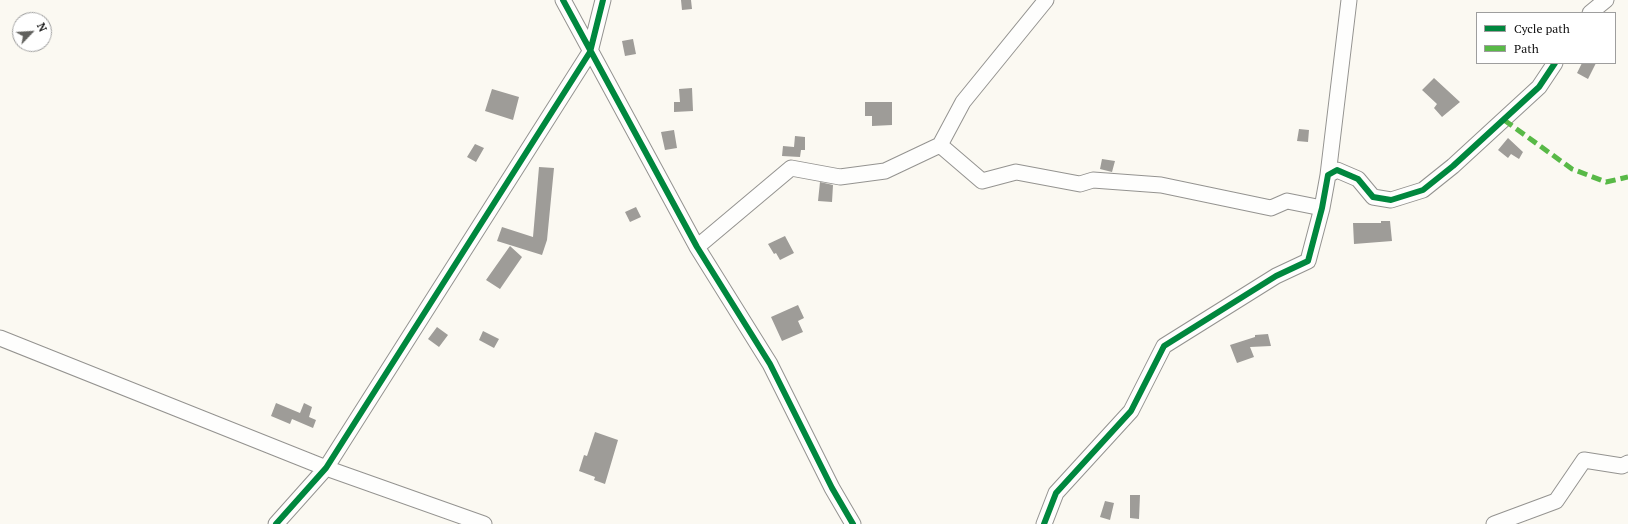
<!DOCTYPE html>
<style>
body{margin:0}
#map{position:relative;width:1628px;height:524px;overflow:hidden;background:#fbf9f2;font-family:"PT Serif",serif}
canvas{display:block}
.legend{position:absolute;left:1476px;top:12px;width:140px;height:52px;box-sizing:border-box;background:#fff;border:1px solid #9e9e9e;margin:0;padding:5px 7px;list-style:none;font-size:12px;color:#0d0d0d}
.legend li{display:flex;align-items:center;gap:8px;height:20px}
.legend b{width:20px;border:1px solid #9e9e9e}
.north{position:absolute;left:12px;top:12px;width:40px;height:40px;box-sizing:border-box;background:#fff;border:1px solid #9e9e9e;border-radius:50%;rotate:65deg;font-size:11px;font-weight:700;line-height:16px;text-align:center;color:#0d0d0d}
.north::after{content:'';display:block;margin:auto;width:14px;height:18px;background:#60605d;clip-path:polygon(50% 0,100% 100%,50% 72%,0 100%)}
</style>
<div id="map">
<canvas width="1628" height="524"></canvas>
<ul class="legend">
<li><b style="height:5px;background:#00873e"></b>Cycle path</li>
<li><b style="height:5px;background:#58b947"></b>Path</li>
</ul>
<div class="north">N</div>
</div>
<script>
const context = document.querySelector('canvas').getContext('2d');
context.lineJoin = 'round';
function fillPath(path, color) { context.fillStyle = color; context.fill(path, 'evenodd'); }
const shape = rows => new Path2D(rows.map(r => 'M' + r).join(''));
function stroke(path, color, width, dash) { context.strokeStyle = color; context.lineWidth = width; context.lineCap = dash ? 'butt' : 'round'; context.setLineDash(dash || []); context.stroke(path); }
fillPath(shape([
 [681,0,691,0,692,9,682,10],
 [633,39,636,54,625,56,622,41],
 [1582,63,1596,63,1588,79,1577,73],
 [1434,78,1460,102,1442,117,1434,108,1437,104,1422,90],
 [692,88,693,111,674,112,674,102,680,102,679,89],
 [492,89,519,97,513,120,485,111],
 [865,102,892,102,892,125,872,126,872,116,865,116],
 [1299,129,1309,130,1308,142,1297,141],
 [674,130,677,148,665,150,661,132],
 [795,136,805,137,805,150,801,150,800,157,782,156,783,146,794,147],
 [1508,138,1523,152,1519,159,1511,154,1508,158,1498,150],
 [475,144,484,148,476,162,467,157],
 [1102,159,1115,161,1112,172,1100,169],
 [539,167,554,168,547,240,542,255,497,241,502,227,533,237],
 [820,182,833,185,832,202,818,201],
 [636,207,641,217,630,222,625,212],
 [1381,221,1390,221,1392,241,1354,244,1353,223,1381,223],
 [785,236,794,253,780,260,776,253,774,254,768,244],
 [510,246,522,257,500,289,486,280],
 [798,305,804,318,798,321,803,332,782,341,771,317],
 [437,327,448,335,439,347,428,339],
 [483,331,499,339,494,348,479,340],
 [1268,334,1271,346,1250,347,1254,357,1237,363,1230,345,1255,337,1255,335],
 [276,403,300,413,304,403,312,407,309,417,316,420,313,428,292,419,290,424,271,416],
 [595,432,618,440,605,484,594,480,595,477,579,471,584,455,587,456],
 [1130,495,1140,495,1139,519,1130,518],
 [1105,501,1114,503,1110,520,1100,517]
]), '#9e9c98');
const minor = shape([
 [563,0,697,247,770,364,832,488,853,524],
 [1046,0,963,102,940,145,982,181,1016,172,1080,184,1093,180,1161,185,1271,208,1287,201,1322,208],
 [1590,13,1606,0],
 [1328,175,1349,0],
 [697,247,791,168,840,177,885,171,940,145],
 [0,338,326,468,484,524],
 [276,524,326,468,590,52,603,0],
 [1044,524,1056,493,1131,411,1164,346,1276,276,1308,261,1322,208,1328,175,1337,170,1358,179,1373,197,1391,200,1423,190,1453,166,1539,87,1555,63],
 [1494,524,1556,501,1584,460,1622,466,1628,463]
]);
stroke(minor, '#949390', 17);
stroke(minor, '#fefefd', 15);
stroke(shape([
 [1504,120,1572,169,1606,182,1628,177]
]), '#58b947', 5, [10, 5]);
stroke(shape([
 [563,0,697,247,770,364,832,488,853,524],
 [276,524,326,468,590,52,603,0],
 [1044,524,1056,493,1131,411,1164,346,1276,276,1308,261,1322,208,1328,175,1337,170,1358,179,1373,197,1391,200,1423,190,1453,166,1539,87,1555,63]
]), '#00873e', 6);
</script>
